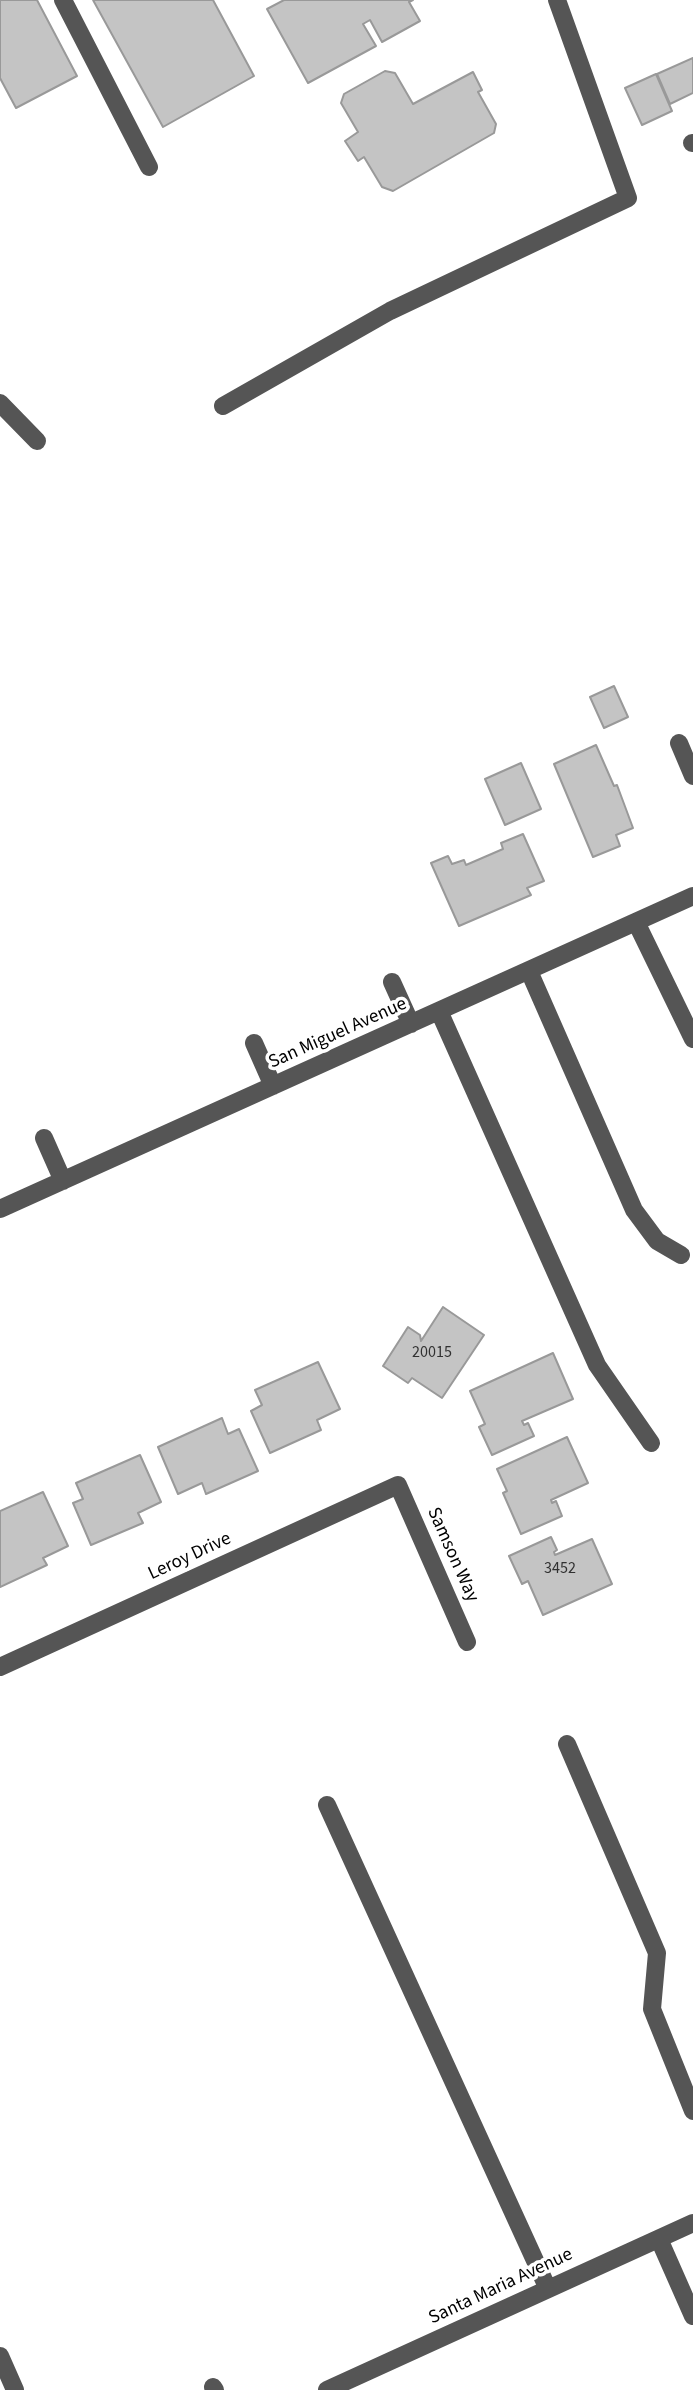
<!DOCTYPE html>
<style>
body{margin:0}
canvas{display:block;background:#fff}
</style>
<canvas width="693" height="2390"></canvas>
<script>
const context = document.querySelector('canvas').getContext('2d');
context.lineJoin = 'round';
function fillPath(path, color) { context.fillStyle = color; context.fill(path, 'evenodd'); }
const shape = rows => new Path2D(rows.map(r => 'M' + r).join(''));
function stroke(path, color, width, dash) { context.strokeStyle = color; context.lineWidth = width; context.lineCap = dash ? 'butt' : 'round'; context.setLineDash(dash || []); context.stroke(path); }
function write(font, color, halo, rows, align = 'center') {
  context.font = font + ' "Source Sans 3",sans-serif'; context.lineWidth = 7; context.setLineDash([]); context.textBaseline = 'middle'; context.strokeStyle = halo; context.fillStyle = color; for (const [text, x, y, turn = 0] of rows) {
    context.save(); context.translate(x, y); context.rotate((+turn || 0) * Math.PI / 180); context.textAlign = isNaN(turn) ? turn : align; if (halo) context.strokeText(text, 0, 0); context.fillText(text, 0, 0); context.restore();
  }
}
const building = shape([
 [0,0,37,0,77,76,16,108,0,78,0,0],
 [93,0,213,0,254,76,163,127,93,0],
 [284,0,413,0,409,2,420,21,382,42,370,20,363,24,376,46,308,83,267,9,284,0],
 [693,58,693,93,670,104,657,74,693,58],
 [385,71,395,73,413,104,473,72,482,90,478,92,496,124,494,133,393,191,382,187,364,157,358,161,345,141,358,132,341,103,344,94,385,71],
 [656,74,672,111,642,125,625,88,656,74],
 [614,686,628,717,604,728,590,697,614,686],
 [596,745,614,786,617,785,633,828,616,835,620,846,593,857,554,764,596,745],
 [521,763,541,809,505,825,485,779,521,763],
 [523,834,544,881,527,888,531,895,459,926,431,863,448,856,452,864,464,860,466,865,503,849,501,843,523,834],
 [443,1307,484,1335,442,1398,412,1378,408,1383,383,1366,408,1327,420,1335,421,1341,443,1307],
 [553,1353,573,1399,522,1421,524,1425,528,1423,534,1436,492,1455,479,1427,485,1424,470,1391,553,1353],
 [318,1362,340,1409,317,1420,321,1430,270,1453,251,1411,262,1405,255,1390,318,1362],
 [222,1418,228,1434,239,1429,258,1471,206,1494,202,1483,178,1494,158,1447,222,1418],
 [567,1437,588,1483,551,1500,552,1503,556,1501,562,1516,521,1534,503,1493,507,1491,497,1469,567,1437],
 [140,1455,161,1502,138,1513,143,1523,91,1545,73,1503,83,1499,76,1483,140,1455],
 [43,1492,68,1546,43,1558,47,1565,0,1587,0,1511,43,1492],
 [551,1537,557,1550,554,1552,555,1555,592,1539,612,1584,543,1615,528,1581,522,1584,509,1556,551,1537]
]);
fillPath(building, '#c4c4c4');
stroke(building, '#999', 2);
stroke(shape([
 [63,0,149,167],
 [692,143,693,143],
 [0,403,37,441],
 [223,406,390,311,628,198,557,0],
 [679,743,693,776],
 [636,922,693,1039],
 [529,971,634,1210,657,1241,681,1255],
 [392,982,411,1024],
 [439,1011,597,1365,651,1443],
 [254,1043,273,1086],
 [44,1138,63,1181],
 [0,1209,693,896],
 [0,1667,398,1485,467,1642],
 [567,1744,657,1953,652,2009,693,2111],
 [327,1805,548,2289],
 [659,2239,693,2316],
 [0,2356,15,2390],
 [213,2387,215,2390],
 [327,2390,693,2223]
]), '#555', 18);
write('16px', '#313131', null, [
 ["20015",432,1353],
 ["3452",560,1569]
]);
write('19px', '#000', '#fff', [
 ["San Miguel Avenue",338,1034,-24],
 ["Samson Way",452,1555,66],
 ["Leroy Drive",190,1557,-25],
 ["Santa Maria Avenue",501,2287,-25]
]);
</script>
